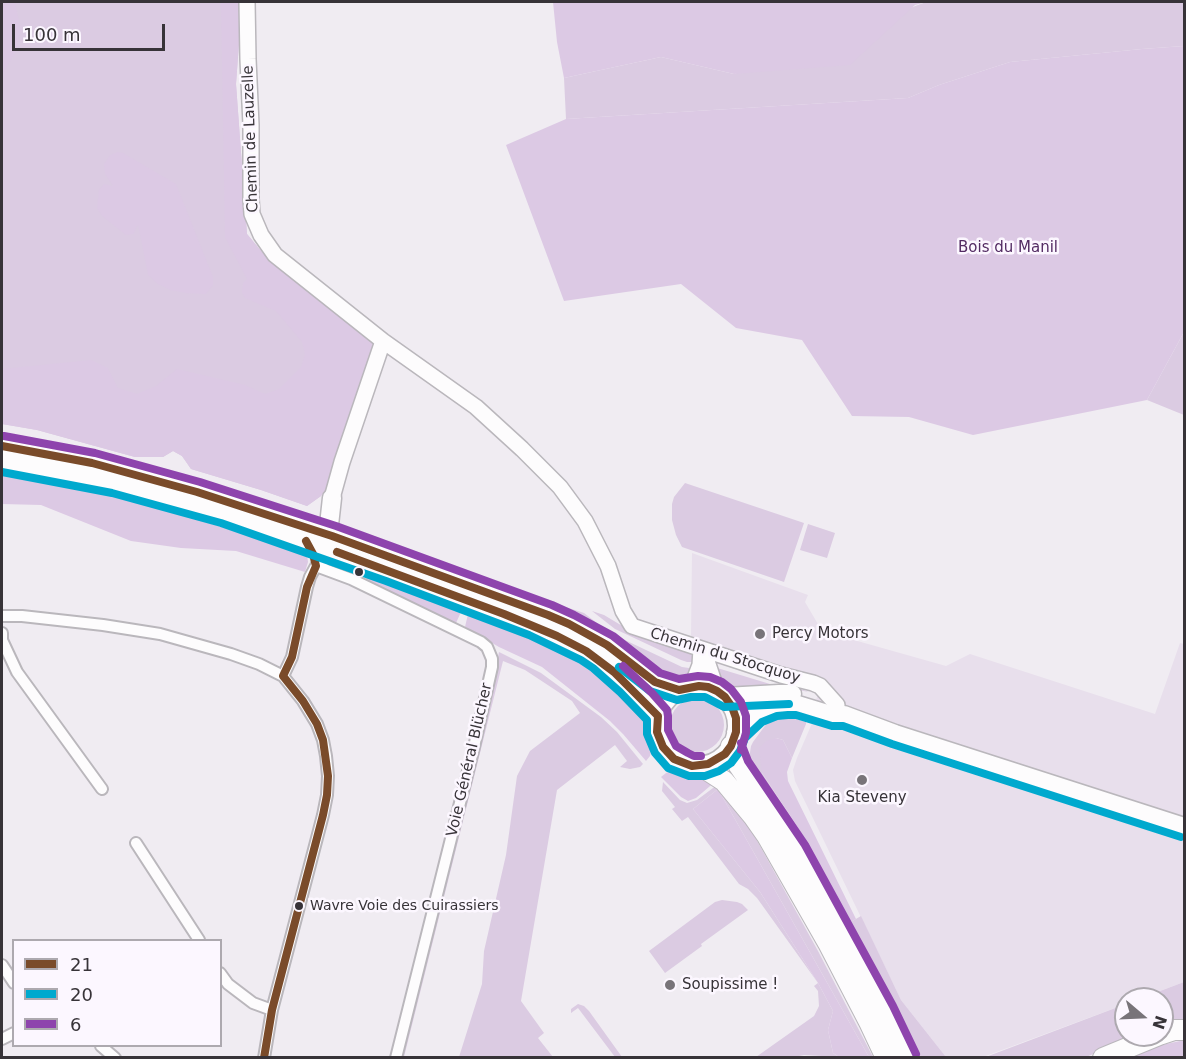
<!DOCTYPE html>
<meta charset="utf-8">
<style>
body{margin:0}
#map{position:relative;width:1186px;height:1059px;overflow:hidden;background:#f0ecf2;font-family:"DejaVu Sans",sans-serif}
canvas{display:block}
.frame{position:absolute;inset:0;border:3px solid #373338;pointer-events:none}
.legend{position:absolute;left:12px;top:939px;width:210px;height:108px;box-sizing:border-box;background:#fcf7ff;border:2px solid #ada9af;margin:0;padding:8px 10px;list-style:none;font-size:18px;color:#373338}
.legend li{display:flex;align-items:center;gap:12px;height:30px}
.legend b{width:30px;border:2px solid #ada9af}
.north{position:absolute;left:1114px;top:987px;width:60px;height:60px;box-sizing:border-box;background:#fcf7ff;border:2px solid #ada9af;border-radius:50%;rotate:109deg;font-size:16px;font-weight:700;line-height:24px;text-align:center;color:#373338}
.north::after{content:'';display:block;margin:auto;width:21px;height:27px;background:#787479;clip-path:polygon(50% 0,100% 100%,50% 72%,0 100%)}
.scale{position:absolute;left:12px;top:24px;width:153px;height:27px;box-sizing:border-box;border:3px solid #373338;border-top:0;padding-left:8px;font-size:18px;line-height:21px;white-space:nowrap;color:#373338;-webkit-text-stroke:4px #fcf7ff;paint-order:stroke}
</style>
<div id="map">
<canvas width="1186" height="1059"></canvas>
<div class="frame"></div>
<ul class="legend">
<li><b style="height:8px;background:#7a4b2a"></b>21</li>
<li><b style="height:8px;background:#00a9ce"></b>20</li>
<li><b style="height:8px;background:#8e44ad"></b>6</li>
</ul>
<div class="north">N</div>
<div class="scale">100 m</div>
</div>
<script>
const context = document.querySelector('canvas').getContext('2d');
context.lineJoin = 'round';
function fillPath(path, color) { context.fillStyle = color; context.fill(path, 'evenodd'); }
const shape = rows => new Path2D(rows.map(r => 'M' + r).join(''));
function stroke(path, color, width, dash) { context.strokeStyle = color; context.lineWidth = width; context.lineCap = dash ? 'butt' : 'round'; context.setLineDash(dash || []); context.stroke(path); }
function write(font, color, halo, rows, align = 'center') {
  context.font = font + ' "DejaVu Sans",sans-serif'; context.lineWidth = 5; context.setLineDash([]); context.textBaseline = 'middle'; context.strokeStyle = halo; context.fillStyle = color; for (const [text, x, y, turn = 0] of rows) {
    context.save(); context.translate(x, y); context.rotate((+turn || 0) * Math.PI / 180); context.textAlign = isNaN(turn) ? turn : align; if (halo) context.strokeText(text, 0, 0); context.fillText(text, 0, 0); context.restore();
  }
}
fillPath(shape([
 [692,553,808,595,805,602,822,631,946,666,970,654,1155,714,1180,643,1184,644,1184,982,1139,999,1126,999,1126,1004,983,1057,946,1057,901,1000,795,781,793,770,797,758,813,721,819,684,691,637]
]), '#e8dfec');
fillPath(shape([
 [2,2,242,2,236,84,247,234,267,258,299,279,326,490,321,496,307,506,261,490,191,469,182,456,173,451,163,457,135,457,37,430,2,424],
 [926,2,1184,2,1184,46,1142,49,1010,62,939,85,908,98,566,119,564,78,661,57,734,74],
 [1184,332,1184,415,1147,400],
 [685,483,804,523,784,582,682,547,676,535,672,520,672,504,674,497],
 [808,524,835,533,827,558,800,550],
 [527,592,535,597,584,613,610,633,682,667,696,669,691,676,683,679,671,679,660,676,580,614,525,595],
 [592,611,604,615,624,627,626,630,689,650,692,653,696,662,687,662,681,660,615,629],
 [499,652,541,673,601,717,617,732,643,764,640,767,630,769,620,767,627,761,615,745,557,790,521,1001,544,1033,538,1038,553,1057,459,1057,482,984,484,951,506,855,517,776,530,751,580,713,572,701,525,670,503,661,404,1057,400,1058,490,697],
 [714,667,770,684,798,688,809,692,788,688,728,689,722,686],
 '670 725a27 27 0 1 1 54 0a27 27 0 1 1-54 0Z',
 [780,714,806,722,806,724,792,758,783,740,776,738,762,773,795,823,849,923,861,916,901,1000,946,1057,917,1057,895,1011,812,859,782,809,760,775,753,771,748,765,751,746,753,742,767,723,774,716],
 [663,782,680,800,687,803,697,800,717,785,744,817,818,951,873,1057,869,1057,718,789,693,809,760,892,818,983,833,1011,828,1030,833,1053,839,1057,804,1055,789,1058,756,1057,814,1016,819,1006,818,991,814,986,818,983,757,898,748,889,739,884,688,817,682,821,672,809,675,807,662,791],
 [722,900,737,902,742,904,748,910,701,944,702,946,665,973,649,951,715,902],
 [1184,982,1184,1025,1162,1027,1162,999,1139,999],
 [578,1004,584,1006,589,1011,622,1057,615,1057,578,1008,571,1013,571,1009],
 [1126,1004,1126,1035,1139,1035,1086,1057,983,1058]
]), '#dbcbe2');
fillPath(shape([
 [2,2,15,2,21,30,15,53,2,75],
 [221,2,242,2,236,84,247,234,267,258,299,279,373,340,375,348,331,482,321,496,307,506,261,490,191,469,182,456,173,451,163,457,135,457,37,430,2,424,2,369,91,360,108,368,118,388,137,394,156,386,177,369,245,385,265,394,279,389,301,367,305,354,302,342,276,311,245,298,242,293,243,283,247,279,225,237],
 [553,2,926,2,915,5,850,65,734,74,661,57,564,78,557,42],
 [1184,46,1184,332,1147,400,973,435,909,417,852,416,802,340,736,328,681,284,564,301,506,145,566,119,908,98,939,85,1010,62,1142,49],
 [118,152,123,153,176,184,213,277,213,285,206,294,186,293,170,290,158,284,148,275,138,225,133,234,126,235,102,216,97,208,99,190,104,184,113,186,105,174,104,164,110,155],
 [2,473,24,476,107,493,222,527,307,555,308,562,305,572,236,551,181,548,131,541,41,505,2,504],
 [376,574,516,627,556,644,582,659,606,676,636,702,650,719,652,748,650,756,646,761,623,734,610,721,542,667,499,647,465,627,468,614,461,612,456,623,369,584,366,581,366,577,374,580],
 [776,738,783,740,792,758,787,772,788,781,856,919,849,923,822,871,795,823,762,773,759,748,766,741],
 [675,769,697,773,716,781,696,798,688,801,681,797,661,777,666,773],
 [718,789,869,1057,839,1057,833,1053,828,1030,833,1011,818,983,760,892,693,809],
 [1180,1041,1184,1041,1184,1057,1128,1058,1153,1047]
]), '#dcc9e4');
const street = shape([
 [316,566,351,579,481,642,487,647,492,659,492,667,474,747,396,1058],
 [2,616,22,616,103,625,160,634,231,654,259,664,283,676],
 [2,633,2,640,17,672,102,789],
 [136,843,199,940],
 [2,965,14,983],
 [220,973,228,984,253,1003,272,1010],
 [2,1039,14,1033],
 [101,1046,115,1058],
 [264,1058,272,1010,323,815,327,795,328,776,326,756,323,740,317,724,303,701,283,676,292,657,307,587,310,577,316,566,337,552]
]);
const secondary = shape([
 [247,2,248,59,251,125,251,199,252,214,261,235,275,255,383,341,476,407,522,449,560,487,585,521,608,566,623,611,632,626,781,675,813,683,820,686,837,705],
 [332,498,342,462,383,341],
 [701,649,708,664,717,691],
 [689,687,695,678,700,665,701,649]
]);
const primary = shape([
 [2,446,58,456,127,472,197,492,332,536,503,599,569,624,607,645,655,682,665,686,679,690],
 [2,461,114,483,192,504,250,522,337,552,481,605,533,625,586,651,614,672,645,701,658,716],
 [332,498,329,525,332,536],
 '657 726a40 40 0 1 1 80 0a40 40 0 1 1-80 0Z',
 [725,697,779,694,792,694],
 [736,732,756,713,774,706,788,704,798,705,834,716,844,715,895,734,1184,827]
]);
const highway = shape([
 [731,746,734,755,739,766,796,850,884,1011,906,1058],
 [701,766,724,781,753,816,767,836,828,943,870,1024,886,1058],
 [1162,1034,1174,1030,1184,1030],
 [1103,1058,1159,1035]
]);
stroke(street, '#bab7bc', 14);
stroke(secondary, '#bab7bc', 18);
stroke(primary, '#bab7bc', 21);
stroke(highway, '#bab7bc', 22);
stroke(street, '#fdfcfd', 10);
stroke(secondary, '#fdfcfd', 15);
stroke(primary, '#fdfcfd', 18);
stroke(highway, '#fdfcfd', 20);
stroke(shape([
 [2,446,92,463,197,492,332,536,548,615,569,624,607,645,655,682,679,690,699,686,708,687,717,691,725,697,732,707,736,718,736,732,731,746,725,754,708,764,692,766,674,759,663,747,657,732,658,716,614,672,586,651,557,636,504,614,337,552],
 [264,1058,272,1010,323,815,327,795,328,776,323,740,317,724,303,701,283,676,292,657,307,587,316,566,313,554,306,541]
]), '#7a4b2a', 8);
stroke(shape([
 [2,472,112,493,221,523,386,581,529,635,581,660,593,668,620,692,647,720,647,734,655,753,668,768,689,776,705,776,719,771,731,763,740,751,745,738,762,722,777,716,788,715,796,715,832,726,843,726,892,744,1181,837],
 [619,667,650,691,677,700,691,697,705,697,724,707,789,704]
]), '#00a9ce', 8);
stroke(shape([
 [4,436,95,453,200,482,336,526,552,605,574,615,613,636,660,673,679,679,698,676,710,677,722,682,731,689,741,702,746,716,746,733,741,750],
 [623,666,652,693,667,710,668,716,668,730,676,746,688,753,694,756,701,756],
 [741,743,748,761,805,845,893,1006,916,1054]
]), '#8e44ad', 8);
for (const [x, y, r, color] of [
 [359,572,5,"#373338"],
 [760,634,6,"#787479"],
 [862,780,6,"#787479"],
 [299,906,5,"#373338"],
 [670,985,6,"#787479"]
]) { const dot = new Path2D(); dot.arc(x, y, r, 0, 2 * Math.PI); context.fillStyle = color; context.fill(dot); stroke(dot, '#fcf7ff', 2); }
write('14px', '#373338', '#fcf7ff', [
 ["Wavre Voie des Cuirassiers",310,906]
], 'left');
write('15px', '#373338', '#fcf7ff', [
 ["Chemin de Lauzelle",251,139,-92],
 ["Chemin du Stocquoy",725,656,17],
 ["Voie Général Blücher",470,760,-77]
]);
write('15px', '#532b63', '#fcf7ff', [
 ["Bois du Manil",1008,248]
]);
write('15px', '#373338', '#fcf7ff', [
 ["Percy Motors",772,634],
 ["Kia Steveny",862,798,"center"],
 ["Soupissime !",682,985]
], 'left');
</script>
